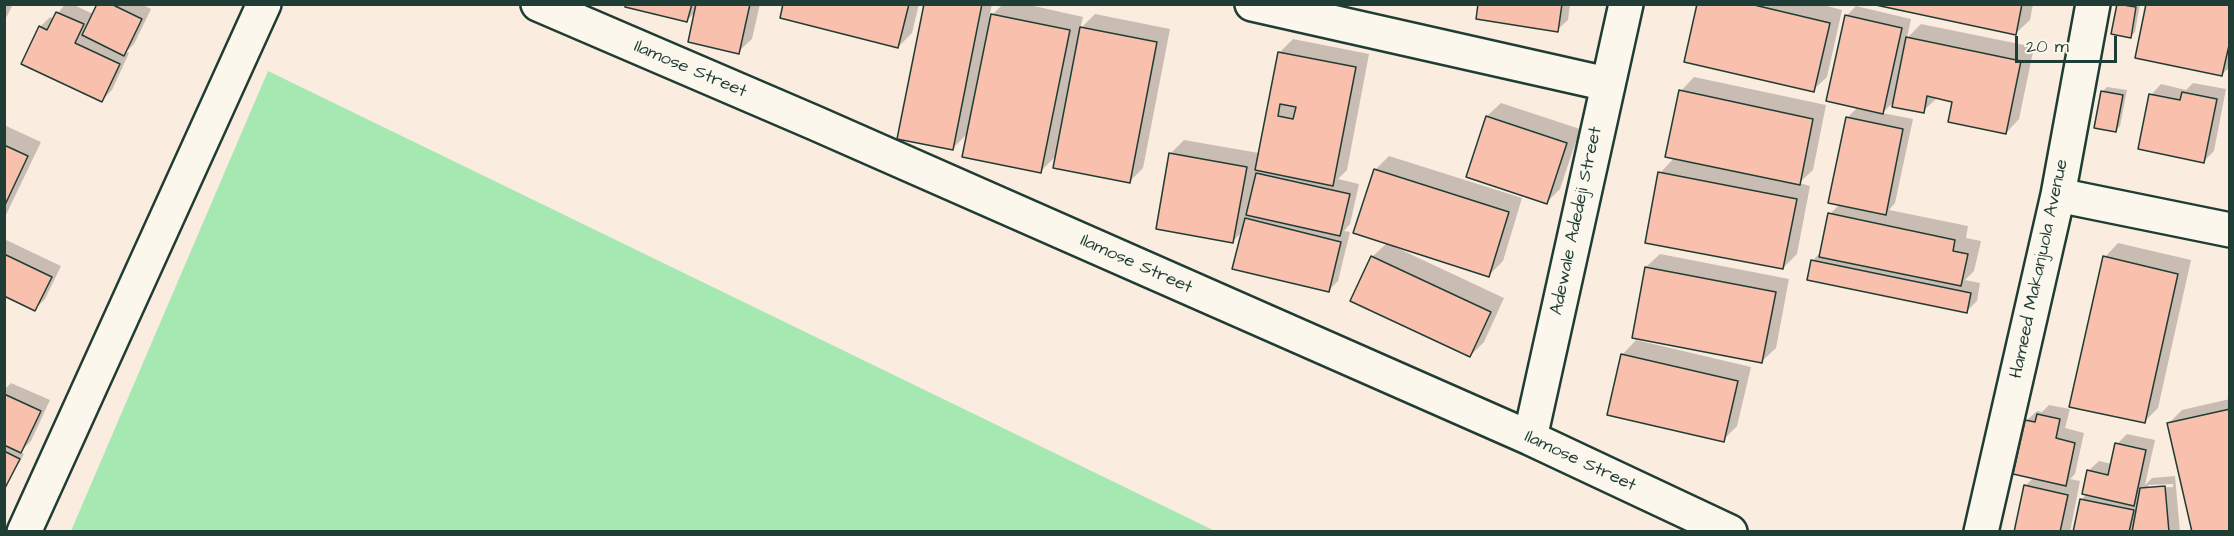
<!DOCTYPE html>
<style>
body{margin:0}
#map{position:relative;width:2234px;height:536px;overflow:hidden;background:#fbece0;font-family:"Architects Daughter",sans-serif}
canvas{display:block}
.frame{position:absolute;inset:0;border:6px solid #1f3d34;pointer-events:none}
.scale{position:absolute;left:2015px;top:36px;width:102px;height:27px;box-sizing:border-box;border:3px solid #1f3d34;border-top:0;padding-left:8px;font-size:18px;line-height:21px;white-space:nowrap;color:#1f3d34;-webkit-text-stroke:4px #fbf7ec;paint-order:stroke}
</style>
<div id="map">
<canvas width="2234" height="536"></canvas>
<div class="frame"></div>
<div class="scale">20 m</div>
</div>
<script>
const context = document.querySelector('canvas').getContext('2d');
context.lineJoin = 'round';
function fillPath(path, color) { context.fillStyle = color; context.fill(path, 'evenodd'); }
const shape = rows => new Path2D(rows.map(r => 'M' + r).join(''));
function stroke(path, color, width, dash) { context.strokeStyle = color; context.lineWidth = width; context.lineCap = dash ? 'butt' : 'round'; context.setLineDash(dash || []); context.stroke(path); }
function write(font, color, halo, rows, align = 'center') {
  context.font = font + ' "Architects Daughter",sans-serif'; context.lineWidth = 5; context.setLineDash([]); context.textBaseline = 'middle'; context.strokeStyle = halo; context.fillStyle = color; for (const [text, x, y, turn = 0] of rows) {
    context.save(); context.translate(x, y); context.rotate((+turn || 0) * Math.PI / 180); context.textAlign = isNaN(turn) ? turn : align; if (halo) context.strokeText(text, 0, 0); context.fillText(text, 0, 0); context.restore();
  }
}
fillPath(shape([
 [268,71,1215,531,71,531]
]), '#a5e8b2');
fillPath(shape([
 [4,4,13,4,4,22],
 [65,4,72,4,93,14,98,4,142,4,151,9,134,44,126,52,129,53,112,90,102,100,40,27,50,17,54,19],
 [627,4,760,4,752,39,738,52,697,11,687,20],
 [785,4,919,4,912,33,898,47],
 [925,4,992,4,989,18,1003,4,1025,4,1083,17,1080,29,1095,14,1170,29,1143,168,1130,181,1057,155,1040,172,969,132,952,149],
 [1480,4,1570,4,1568,20,1557,30],
 [1699,4,1820,4,1842,10,1827,77,1813,90],
 [1878,4,2033,4,2030,20,2016,33],
 [2119,4,2140,4,2135,32,2130,37],
 [2230,4,2230,67,2222,74],
 [1856,6,1911,19,1907,38,1921,24,2034,47,2019,119,2006,133,1954,101,1938,97,1923,111,1895,101,1882,113,1913,119,1895,203,1889,210,1968,226,1966,238,1981,241,1974,271,1965,280,1980,283,1977,301,1966,312,1812,261,1822,251,1830,214,1840,204,1847,118,1858,107,1846,16],
 [1293,39,1369,54,1347,170,1338,179,1359,184,1350,224,1344,231,1350,232,1338,281,1328,291,1243,231,1233,241,1171,153,1184,140,1259,153,1279,53],
 [1694,77,1826,105,1813,170,1799,183,1810,186,1797,254,1783,268,1660,173,1675,157,1681,91],
 [2193,83,2226,89,2214,151,2204,161,2151,95,2161,84,2186,90],
 [2107,87,2127,90,2120,126,2115,131,2102,92],
 [1501,103,1580,129,1560,189,1547,202,1487,116],
 [4,125,41,142,4,219],
 [1389,156,1522,198,1503,261,1489,275,1395,245,1395,247,1504,298,1484,342,1470,356,1372,257,1387,243,1375,170],
 [4,239,61,266,45,299,35,309,4,295],
 [2118,243,2191,260,2158,408,2144,422,2105,257],
 [1660,254,1789,279,1776,348,1762,361,1646,267],
 [1636,340,1751,367,1737,426,1723,440,1609,414,1623,354],
 [11,383,50,400,31,441,20,452,24,454,4,490,4,390],
 [2230,399,2230,532,2168,424,2182,410],
 [2049,405,2070,409,2065,428,2084,433,2075,474,2070,479,2080,481,2070,532,2016,532,2025,486,2034,477,2026,421,2037,411,2042,412],
 [2127,434,2155,440,2145,485,2152,478,2175,476,2180,532,2075,532,2081,500,2087,494,2088,471,2099,461,2112,464,2117,444],
 [2173,484,2173,487,2148,488,2148,485]
]), '#0003');
const building = shape([
 [97,4,111,4,142,19,124,56,82,35,97,4],
 [625,4,692,4,687,22,625,7,625,4],
 [696,4,750,4,739,54,688,42,696,4],
 [783,4,909,4,898,48,780,18,783,4],
 [924,4,982,4,953,150,897,139,924,4],
 [1478,4,1562,4,1558,32,1476,19,1478,4],
 [1697,4,1750,4,1830,23,1814,92,1684,62,1697,4],
 [1871,4,2022,4,2016,35,1871,4],
 [2117,4,2136,7,2131,38,2111,34,2117,4],
 [2146,4,2230,4,2230,41,2222,76,2135,58,2146,4],
 [56,12,84,24,75,43,120,64,102,102,21,64,39,26,47,30,56,12],
 [991,14,1070,30,1041,173,962,157,991,14],
 [1845,15,1902,28,1883,114,1826,101,1845,15],
 [1080,27,1157,42,1130,183,1053,168,1080,27],
 [1906,37,2021,61,2006,134,1948,122,1952,102,1927,96,1924,113,1892,107,1906,37],
 [1278,52,1356,67,1333,186,1255,170,1278,52],
 [1280,104,1296,107,1293,119,1278,116,1280,104],
 [1679,90,1813,119,1800,185,1665,157,1679,90],
 [2101,91,2123,95,2116,132,2094,128,2101,91],
 [2182,92,2217,99,2204,163,2138,149,2149,94,2180,100,2182,92],
 [1486,116,1567,143,1547,204,1466,177,1486,116],
 [1846,117,1903,129,1886,215,1828,203,1846,117],
 [4,145,28,156,4,207,4,145],
 [1169,153,1247,167,1233,243,1156,229,1169,153],
 [1374,169,1509,212,1489,277,1353,233,1374,169],
 [1658,172,1797,199,1783,269,1645,243,1658,172],
 [1256,173,1350,194,1340,236,1246,215,1256,173],
 [1828,213,1955,240,1953,251,1968,254,1961,286,1819,257,1828,213],
 [1245,218,1341,242,1329,292,1232,269,1245,218],
 [4,254,52,277,35,311,4,296,4,254],
 [1371,256,1491,312,1470,357,1350,301,1371,256],
 [2103,256,2178,274,2145,423,2069,407,2103,256],
 [1811,260,1971,293,1967,313,1807,280,1811,260],
 [1645,267,1776,292,1762,363,1632,338,1645,267],
 [1621,354,1738,381,1724,442,1607,415,1621,354],
 [4,394,41,411,21,453,4,445,4,394],
 [2230,409,2230,532,2192,532,2167,423,2230,409],
 [2037,414,2060,419,2056,438,2075,443,2066,486,2013,474,2025,420,2035,422,2037,414],
 [2115,443,2146,450,2134,506,2082,494,2087,470,2108,475,2115,443],
 [4,451,20,459,4,490,4,451],
 [2024,485,2068,495,2060,532,2014,532,2024,485],
 [2165,486,2169,532,2132,532,2140,488,2165,486],
 [2080,499,2134,510,2129,532,2073,532,2080,499]
]);
fillPath(building, '#f9c0ae');
stroke(building, '#1f3d34', 1.5);
const minor = shape([
 [538,4,815,123,1530,438,1730,532],
 [1252,4,1607,84],
 [2058,195,2230,230],
 [1530,438,1626,4],
 [24,532,264,4],
 [1981,532,2058,195,2093,4]
]);
stroke(minor, '#1f3d34', 38);
stroke(minor, '#fbf7ec', 33);
write('18px', '#1f3d34', '#fbf7ec', [
 ["Ilamose Street",690,70,23],
 ["Adewale Adedeji Street",1577,221,-78],
 ["Ilamose Street",1136,265,24],
 ["Hameed Makanjuola Avenue",2040,269,-78],
 ["Ilamose Street",1580,462,25]
]);
</script>
